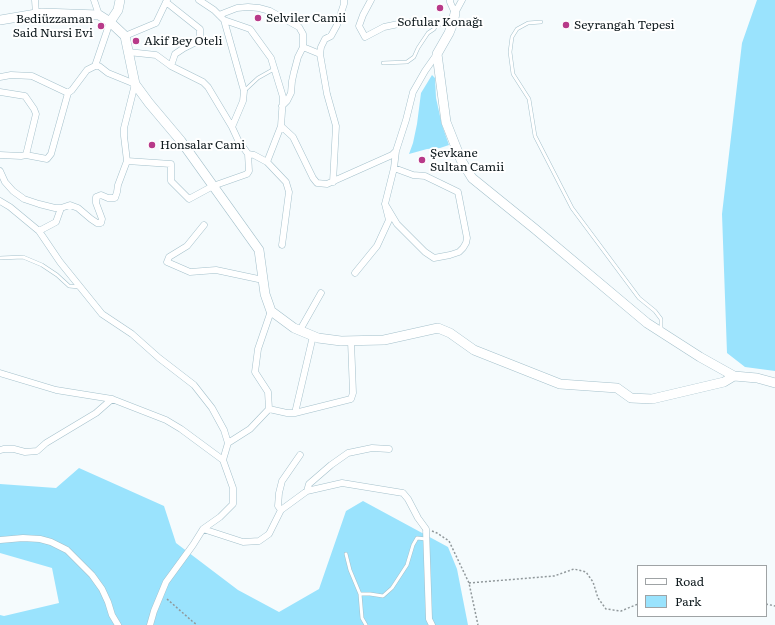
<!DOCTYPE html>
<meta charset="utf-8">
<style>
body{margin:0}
#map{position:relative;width:775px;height:625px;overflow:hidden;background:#f5fbfd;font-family:Literata,serif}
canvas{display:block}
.legend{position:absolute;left:637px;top:565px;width:130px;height:52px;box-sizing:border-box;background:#fff;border:1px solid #9fa3a5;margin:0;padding:5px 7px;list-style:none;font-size:12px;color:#0f1a1e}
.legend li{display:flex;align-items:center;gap:8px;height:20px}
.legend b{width:20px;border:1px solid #9fa3a5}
</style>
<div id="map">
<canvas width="775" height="625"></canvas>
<ul class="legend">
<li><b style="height:5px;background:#fff"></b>Road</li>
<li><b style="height:11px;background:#9ae3fd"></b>Park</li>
</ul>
</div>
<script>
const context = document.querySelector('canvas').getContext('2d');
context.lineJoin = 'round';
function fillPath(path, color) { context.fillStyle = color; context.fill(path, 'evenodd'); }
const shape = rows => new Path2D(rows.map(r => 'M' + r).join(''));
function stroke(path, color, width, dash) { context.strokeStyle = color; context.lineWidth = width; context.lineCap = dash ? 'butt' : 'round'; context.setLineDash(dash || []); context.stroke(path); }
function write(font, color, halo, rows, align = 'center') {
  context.font = font + ' Literata,serif'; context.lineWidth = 4; context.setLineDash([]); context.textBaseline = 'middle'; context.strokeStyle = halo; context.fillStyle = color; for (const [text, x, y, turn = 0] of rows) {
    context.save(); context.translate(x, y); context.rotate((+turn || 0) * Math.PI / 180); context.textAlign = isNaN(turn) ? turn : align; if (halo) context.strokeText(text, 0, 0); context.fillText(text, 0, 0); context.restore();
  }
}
fillPath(shape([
 [757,0,775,0,775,371,745,367,727,353,722,214,742,43],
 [432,75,435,78,436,98,442,125,449,145,440,148,427,149,409,154,413,143,417,124,421,93],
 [79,468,164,506,176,543,238,590,279,612,319,589,346,511,363,501,448,547,457,569,468,625,0,625,0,615,4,616,59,603,52,568,0,553,0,484,56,488]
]), '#9ae3fd');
const service = shape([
 [541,22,528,23,517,29,512,37,510,52,513,74,529,99,535,136,572,208,639,298,655,311,661,319,661,330],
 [383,63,407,62,414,57,418,48,428,33,434,29,437,23],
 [244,91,258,78,274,69],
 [0,258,23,257,42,265,57,275,69,286,79,287],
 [346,554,350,570,360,594,362,618,366,625],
 [360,594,370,594,383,596,392,588,407,565,413,545,417,538,426,539]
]);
const minor = shape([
 [35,0,36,14],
 [94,0,99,15],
 [199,0,214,10,224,20,250,29,271,58,283,97,281,126,293,137,313,178,317,183,327,184,392,155,396,151,406,120,413,92,425,71,437,54],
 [371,0,363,15,359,26,365,37,384,27,408,22,453,23],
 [450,0,450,2,455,13],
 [166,2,200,29,200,37,194,43,184,48,175,54,171,66],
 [455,13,462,0],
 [219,15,237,8,248,7,259,8,270,11,299,27,303,34,303,47,298,57,294,72,292,81,291,93,287,101,282,106],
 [125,36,156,23,167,0],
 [303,47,320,54,327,94,336,126,333,182],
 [128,52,156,55,171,66,203,82,208,87,232,127],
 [320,54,321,47,325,39,331,36,337,25,344,4,344,0],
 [0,77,11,75,32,76,68,93],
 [0,92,25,96,34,109,36,114,26,155],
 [248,154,254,155,267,162,286,182,289,192,282,245],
 [0,155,21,156,26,155,47,159,51,154,68,93,72,90,87,70,95,66,110,22],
 [127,161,171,164,171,181,189,199,213,186,247,174,249,171,248,154,238,140,232,127,243,101,244,91,224,20],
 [267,162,281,126],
 [0,171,5,182,13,191,24,199,39,204,55,208,61,208],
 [0,201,10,207,39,231,60,262,102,314,132,334,159,358,194,385,212,408,224,430,228,443,223,460,233,488,233,504,220,517,203,529,193,545,166,582,154,611,150,625],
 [385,204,397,224,425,252,434,258,450,255,459,252,463,248,466,243,467,238,458,192,425,176,413,175,394,168],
 [204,225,187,246,169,257,167,262,190,272,216,270,263,280],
 [39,231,56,222,61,208,70,205,78,208,91,219,97,223,101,223,102,219,96,203,96,197,101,195,108,198,115,198,117,192,118,185,127,161,124,136,124,128,135,84,108,73,99,66,95,66],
 [355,273,377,246,389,220,385,204,394,168,396,151],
 [300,330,321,293],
 [0,373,56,390,112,399,166,420,181,429,223,460],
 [269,409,287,413,295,413,351,399,353,393,351,341],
 [295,413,313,336],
 [228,443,250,429,269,409,268,392,255,372,258,349,271,311],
 [0,450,4,449,14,449,25,452,37,451,46,443,96,413,112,399],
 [307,491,309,484,331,465,348,453,372,448,389,449],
 [281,510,278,506,279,493,282,481,300,455],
 [203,529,243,542,259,541,269,534,281,510,307,491,342,483,403,493,408,499,418,518,426,529,429,619,432,625],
 [0,540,23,538,40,539,51,542,67,550,92,575,102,589,108,602,112,615,118,625]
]);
const secondary = shape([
 [120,0,118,10,110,22,125,36,135,84,149,103,181,141,259,250,265,294,271,311,294,328,318,338,341,341,384,340,438,328,450,333,474,350,560,384,617,388,631,398,652,399,724,382,734,376],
 [455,13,453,23,449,33,437,54,446,122,461,160,472,178,535,229,647,323,700,357,734,376,757,378,775,383],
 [0,20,42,13,99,15,110,22]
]);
stroke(service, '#a4c0cb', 4);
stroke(minor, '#a4c0cb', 7);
stroke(secondary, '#a4c0cb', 10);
stroke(shape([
 [432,531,437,533,449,541,469,583,478,625],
 [469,583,554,576,574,569,586,572,593,582,598,598,606,609,621,611,638,604],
 [167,599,192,621,197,625],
 [766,604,775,606]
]), '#90989b', 1.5, [2, 2]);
stroke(service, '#fff', 3);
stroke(minor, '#fff', 6);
stroke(secondary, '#fff', 9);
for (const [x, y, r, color] of [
 [440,8,4,"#b83a89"],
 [258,18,4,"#b83a89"],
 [566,25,4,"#b83a89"],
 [101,26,4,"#b83a89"],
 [136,41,4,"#b83a89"],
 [152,145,4,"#b83a89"],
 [422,160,4,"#b83a89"]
]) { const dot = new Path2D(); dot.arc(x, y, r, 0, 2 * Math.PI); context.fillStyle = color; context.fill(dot); stroke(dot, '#fff', 1.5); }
write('12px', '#0f1a1e', '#fff', [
 ["Selviler Camii",266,18],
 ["Bediüzzaman",93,19,"right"],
 ["Said Nursi Evi",93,33,"right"],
 ["Sofular Konağı",440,22,"center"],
 ["Seyrangah Tepesi",574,25],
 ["Akif Bey Oteli",144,41],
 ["Honsalar Cami",160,145],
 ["Şevkane",430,153],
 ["Sultan Camii",430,167]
], 'left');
</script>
